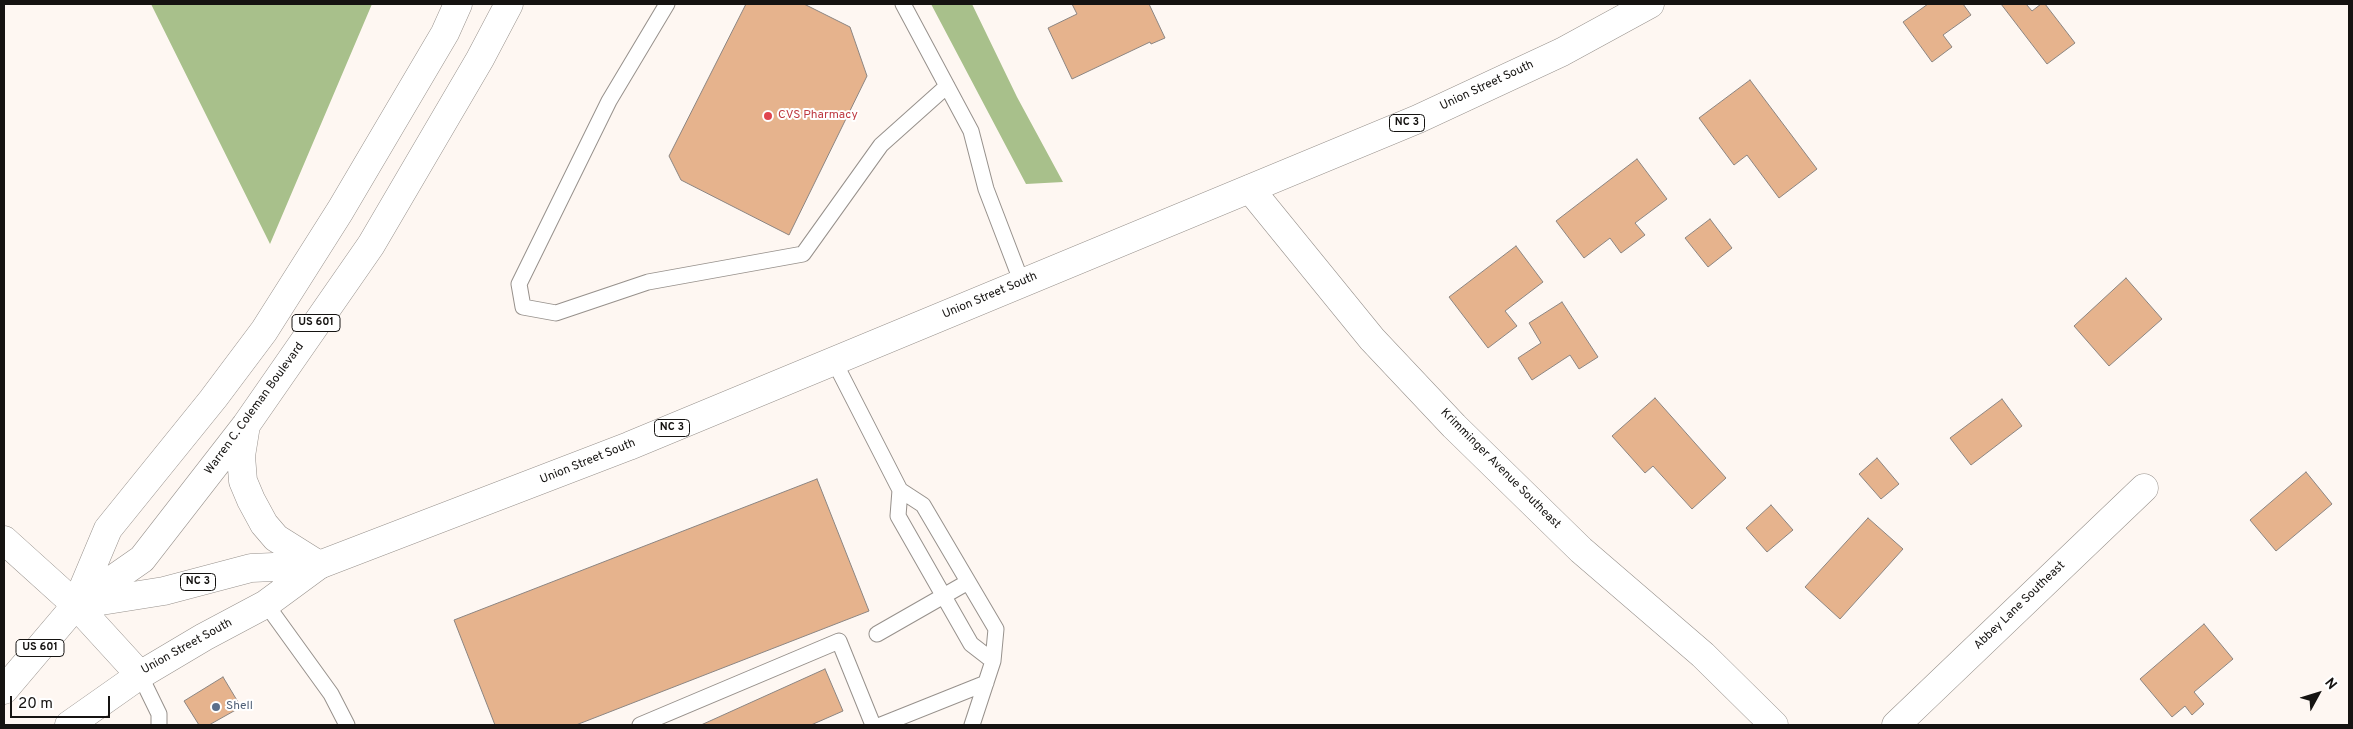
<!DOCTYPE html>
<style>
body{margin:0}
#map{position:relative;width:2353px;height:729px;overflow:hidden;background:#fef7f2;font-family:Overpass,sans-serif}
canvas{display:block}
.frame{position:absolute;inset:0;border:5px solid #151311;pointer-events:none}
.north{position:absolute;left:2293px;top:669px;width:50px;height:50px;-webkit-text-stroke:4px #fff;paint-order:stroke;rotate:51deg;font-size:14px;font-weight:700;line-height:20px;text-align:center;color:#151311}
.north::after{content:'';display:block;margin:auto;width:18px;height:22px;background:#151311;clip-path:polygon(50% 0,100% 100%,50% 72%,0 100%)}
.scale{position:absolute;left:10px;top:696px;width:100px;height:22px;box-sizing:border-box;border:2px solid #151311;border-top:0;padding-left:6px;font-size:15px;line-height:18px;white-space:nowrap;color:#151311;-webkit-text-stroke:4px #fff;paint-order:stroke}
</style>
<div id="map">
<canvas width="2353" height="729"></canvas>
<div class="frame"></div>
<div class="north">N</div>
<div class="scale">20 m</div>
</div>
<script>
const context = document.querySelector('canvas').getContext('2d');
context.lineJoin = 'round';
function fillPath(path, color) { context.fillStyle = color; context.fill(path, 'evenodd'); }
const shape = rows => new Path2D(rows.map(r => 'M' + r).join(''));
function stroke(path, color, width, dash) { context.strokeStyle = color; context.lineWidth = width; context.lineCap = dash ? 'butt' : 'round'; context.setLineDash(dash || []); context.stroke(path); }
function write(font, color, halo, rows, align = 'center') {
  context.font = font + ' Overpass,sans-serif'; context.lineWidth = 4; context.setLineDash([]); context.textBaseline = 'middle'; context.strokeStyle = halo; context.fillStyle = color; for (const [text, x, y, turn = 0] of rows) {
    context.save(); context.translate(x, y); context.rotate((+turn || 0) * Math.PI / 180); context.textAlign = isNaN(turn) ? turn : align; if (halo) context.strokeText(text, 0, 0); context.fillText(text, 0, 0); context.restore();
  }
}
fillPath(shape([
 [151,4,372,4,270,244],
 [931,4,972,4,1017,97,1063,182,1026,184]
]), '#a8c08b');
const building = shape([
 [746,4,804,4,850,27,867,76,789,235,681,180,669,156,746,4],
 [1072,4,1149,4,1165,38,1151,44,1150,42,1072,79,1048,28,1077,14,1072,4],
 [1928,4,1963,4,1971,15,1943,35,1952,47,1932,62,1903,22,1928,4],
 [2001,4,2026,4,2032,11,2041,4,2045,4,2075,43,2047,64,2001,4],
 [1750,80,1817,169,1779,198,1747,155,1734,165,1699,118,1750,80],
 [1637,159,1667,199,1635,223,1645,235,1621,253,1610,238,1584,258,1556,221,1637,159],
 [1710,219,1732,248,1708,267,1685,238,1710,219],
 [1516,246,1543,282,1505,311,1517,326,1488,348,1449,297,1516,246],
 [2126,278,2162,319,2109,366,2074,326,2126,278],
 [1562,302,1598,357,1579,369,1570,355,1532,380,1518,358,1541,343,1529,323,1562,302],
 [1655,398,1726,478,1692,509,1653,466,1645,473,1612,436,1655,398],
 [2002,399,2022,426,1971,465,1950,438,2002,399],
 [1877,458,1899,484,1881,499,1859,474,1877,458],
 [2306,472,2332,504,2276,551,2250,520,2306,472],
 [817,479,869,611,576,725,495,725,454,620,817,479],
 [1771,505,1793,530,1767,552,1746,528,1771,505],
 [1868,518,1903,549,1840,619,1805,587,1868,518],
 [2204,624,2233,659,2194,692,2204,704,2192,715,2185,706,2172,717,2140,679,2204,624],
 [825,669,843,711,811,725,701,725,825,669],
 [223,677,241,707,209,725,199,725,184,701,223,677]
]);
fillPath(building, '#e6b38d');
stroke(building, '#8c8581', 1);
const service = shape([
 [667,4,609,101,519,284,523,307,556,313,648,282,803,254,881,145,947,86],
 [903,4,971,131,986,189,1022,283],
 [834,361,900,490,923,505,996,629,993,661,971,644,898,516,900,490],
 [266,604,331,694,347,725],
 [877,634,968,582],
 [140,675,159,714,159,725],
 [640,725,839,641,873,725],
 [881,725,986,683],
 [972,725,993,661]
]);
const minor = shape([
 [1250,189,1372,339,1454,426,1581,550,1703,655,1774,725],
 [4,540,76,605],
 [1896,725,2144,488]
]);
const primary = shape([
 [76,605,140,675,204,637,266,604,319,565,629,446,1418,119,1562,52,1650,4],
 [76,605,164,591,251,568,319,565]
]);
const trunk = shape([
 [246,425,241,456,243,481,251,500,264,524,276,538,319,565],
 [76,605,108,529,213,399,264,331,340,211,445,33,458,4],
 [4,690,76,605,142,559,246,425,371,245,480,59,509,4],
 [69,725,140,675]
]);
stroke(service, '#97918c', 17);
stroke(minor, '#97918c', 29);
stroke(primary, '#97918c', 29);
stroke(trunk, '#97918c', 29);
stroke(service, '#fff', 15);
stroke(minor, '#fff', 28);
stroke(primary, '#fff', 28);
stroke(trunk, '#fff', 28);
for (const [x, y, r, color] of [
 [768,116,5,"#e0444e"],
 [216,707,5,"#5c6f8a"]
]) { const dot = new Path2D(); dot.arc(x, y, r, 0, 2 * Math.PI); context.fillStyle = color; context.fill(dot); stroke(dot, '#fff', 2); }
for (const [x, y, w] of [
 [1407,123,35],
 [316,323,48],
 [672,428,35],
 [198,582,35],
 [40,648,48]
]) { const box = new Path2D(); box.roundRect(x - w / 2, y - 8.5, w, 17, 4); context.fillStyle = '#fff'; context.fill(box); stroke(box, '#151311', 1); }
write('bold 11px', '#151311', null, [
 ["NC 3",1407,123],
 ["US 601",316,323],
 ["NC 3",672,428],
 ["NC 3",198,582],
 ["US 601",40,648]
]);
write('12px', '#151311', '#fff', [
 ["Union Street South",1487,86,-25],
 ["Union Street South",990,296,-23],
 ["Warren C. Coleman Boulevard",255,409,-54],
 ["Union Street South",588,462,-22],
 ["Krimminger Avenue Southeast",1500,469,45],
 ["Abbey Lane Southeast",2020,606,-44],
 ["Union Street South",187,647,-29]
]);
write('12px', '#be3a42', '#fff', [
 ["CVS Pharmacy",778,116]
], 'left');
write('12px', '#4e5e75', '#fff', [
 ["Shell",226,707]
], 'left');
</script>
